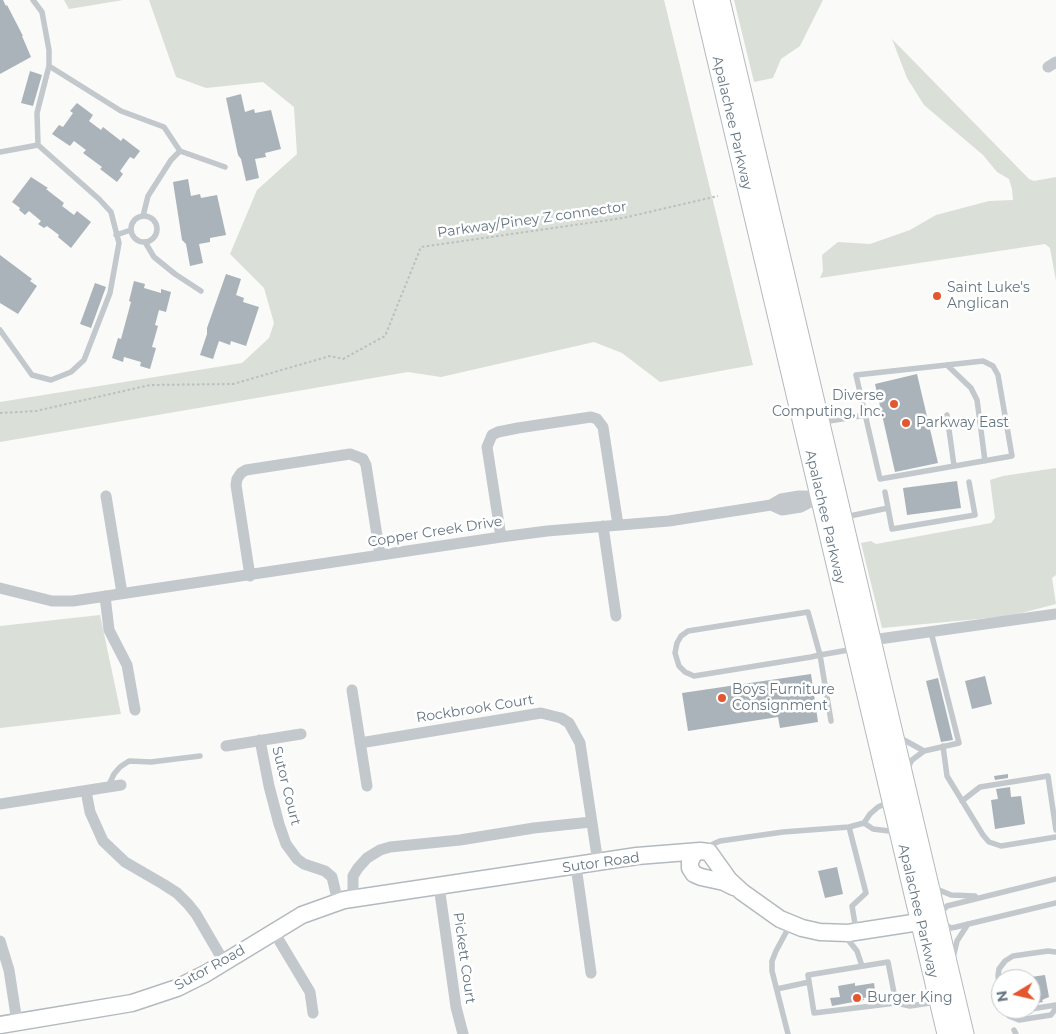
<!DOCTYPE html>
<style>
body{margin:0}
#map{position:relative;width:1056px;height:1034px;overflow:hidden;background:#fafaf8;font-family:Montserrat,sans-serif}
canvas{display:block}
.north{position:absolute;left:991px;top:969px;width:50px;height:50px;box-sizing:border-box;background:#fff;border:1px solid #c1c8cd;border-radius:50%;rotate:261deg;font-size:14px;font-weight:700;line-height:20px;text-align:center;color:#657683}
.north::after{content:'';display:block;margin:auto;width:18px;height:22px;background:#e4572e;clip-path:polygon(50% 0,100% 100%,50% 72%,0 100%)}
</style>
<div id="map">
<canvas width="1056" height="1034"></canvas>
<div class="north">N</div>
</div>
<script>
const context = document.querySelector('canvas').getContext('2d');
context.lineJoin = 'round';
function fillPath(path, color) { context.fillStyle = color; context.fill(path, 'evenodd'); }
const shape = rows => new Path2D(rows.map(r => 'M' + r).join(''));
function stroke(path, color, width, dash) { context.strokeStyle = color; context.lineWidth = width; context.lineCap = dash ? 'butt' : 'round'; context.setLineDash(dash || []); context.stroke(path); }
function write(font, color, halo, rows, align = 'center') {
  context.font = font + ' Montserrat,sans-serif'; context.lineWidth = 5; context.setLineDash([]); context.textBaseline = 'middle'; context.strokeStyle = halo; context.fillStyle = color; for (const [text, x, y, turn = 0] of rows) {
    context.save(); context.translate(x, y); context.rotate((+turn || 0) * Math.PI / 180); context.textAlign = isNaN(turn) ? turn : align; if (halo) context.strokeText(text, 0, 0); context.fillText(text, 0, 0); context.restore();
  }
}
fillPath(shape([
 [64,0,123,0,69,9],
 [149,0,664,0,753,365,660,382,622,353,594,342,441,377,408,372,0,442,0,402,242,363,269,338,274,323,264,288,230,254,257,190,297,154,294,107,263,82,206,88,176,77],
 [734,0,823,0,800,46,781,59,773,78,754,82],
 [892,39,1029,179,1034,181,1056,177,1056,281,1050,248,1045,244,820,278,823,271,822,255,838,242,870,244,910,230,936,215,989,201,1013,200,1012,189,1009,179,997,172,983,155,924,105,907,78],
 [1056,468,1056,575,1052,578,1056,604,1010,616,882,628,861,543,871,541,876,544,991,523,995,518,990,480,1003,476],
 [100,615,121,714,0,728,0,626]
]), '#dadfd7');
fillPath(shape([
 [0,0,3,0,6,6,7,5,23,36,22,36,31,57,0,74],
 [30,71,42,75,33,106,21,103],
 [241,94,245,112,254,109,255,113,271,110,281,149,265,153,266,157,255,159,259,178,246,181,241,159,238,155,226,98],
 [77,103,93,115,89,121,101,130,103,127,121,141,123,138,140,151,134,159,130,157,120,171,123,174,117,182,100,169,102,167,83,153,86,150,74,141,70,146,52,134,59,125,63,127,73,113,70,111],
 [31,177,48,188,46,189,64,203,62,206,74,215,77,211,91,222,71,248,58,237,59,235,47,226,44,228,38,224,41,221,29,211,25,215,19,210,20,208,12,202],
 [188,179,191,196,200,194,201,198,217,195,226,235,210,238,210,242,199,244,203,263,190,266,186,244,182,240,173,182],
 [0,255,32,279,30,281,37,286,18,314,0,303],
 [226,274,241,279,236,295,244,298,243,302,259,307,246,346,231,341,230,345,219,341,213,359,200,355,207,334,207,328],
 [134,281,145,284,144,288,161,293,161,289,171,292,166,312,159,310,155,325,158,326,152,347,156,348,150,369,140,366,141,362,124,357,123,362,112,358,118,338,121,339,131,302,129,301],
 [95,283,106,287,91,328,80,324],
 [917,374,938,463,895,472,875,384],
 [957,481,961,508,907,515,903,488],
 [811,674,818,722,780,728,778,717,688,731,682,693],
 [985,676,992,704,972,709,965,681],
 [938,678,953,740,941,742,926,681],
 [1008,774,1008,778,995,780,994,776],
 [1010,787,1011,797,1021,796,1025,824,995,829,991,800,998,799,996,789],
 [837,867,843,894,825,898,818,871],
 [1045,975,1049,997,1042,1000,1043,1002,1031,1004,1031,977],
 [855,983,855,986,874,983,876,996,863,998,864,1000,832,1006,830,998,840,997,838,986]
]), '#aab3b9');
const secondary = shape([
 [697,852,693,855,690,862,690,868,694,874,701,877,724,882,734,887],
 [0,1025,132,1003,177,988,205,974,302,915,344,900,637,856,700,851,709,852,729,880,742,892,780,919,802,928,820,932,848,933,932,920]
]);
const primary = shape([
 [703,0,947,1034],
 [720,0,964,1034]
]);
stroke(secondary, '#b3babf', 19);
stroke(primary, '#b5babe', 21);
stroke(shape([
 [0,413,36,411,150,385,233,384,330,356,343,359,385,336,421,247,623,218,718,196]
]), '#bbbfc2', 2, [2.5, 2.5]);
stroke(shape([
 [49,66,121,111,164,127,180,151,225,167],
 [0,152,38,145],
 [143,216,148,196,171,160,180,151],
 '131 229a13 13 0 1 1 26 0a13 13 0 1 1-26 0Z',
 [116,235,131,230],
 [145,242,154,257,175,274,201,291],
 [0,330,32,375,51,380,71,372,84,360,110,293,119,243,111,212,99,199,38,145,37,113,49,66,49,50,42,12,33,0],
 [983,361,993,366,998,375,1012,456,880,479,856,375,983,361],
 [947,365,971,388,977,400,985,461],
 [947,415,954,466],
 [823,422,866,415],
 [885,492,892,529,975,515,969,482],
 [845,517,888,508],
 [831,721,820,655,808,612,688,631,681,636,677,643,675,653,679,666,685,672,694,676,811,657,820,655,854,649],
 [897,736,924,751],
 [943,746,947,776,983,835,989,842,1001,846,1056,837],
 [906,771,912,760,924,751,959,743,931,632],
 [108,787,114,774,120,767,129,761,151,762,200,756],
 [962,801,980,787,1048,776,1056,830],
 [864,823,873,829,897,832],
 [707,849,713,844,720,841,783,832,849,827],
 [935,885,939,890,951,895,975,896],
 [940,914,947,906,1056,879],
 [943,923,951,928,956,927,1056,903],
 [856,930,852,906,866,893,849,827,864,823,870,814,878,807,889,802],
 [845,936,857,951,862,966],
 [953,958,957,941,968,924],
 [777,989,809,982],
 [1001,1001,998,976,999,969,1005,961,1013,956,1048,951,1056,952],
 [896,1003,888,962,808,975,814,1013,896,1003,910,1006,936,1002],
 [1004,1009,1009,1016,1019,1020,1051,1015,1056,1008],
 [1004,1009,1011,1012,1028,1009],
 [1031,1009,1056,1005],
 [1014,1030,1016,1034],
 [788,1034,772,971,772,961,776,951,790,925]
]), '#c3c8cc', 5.5);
stroke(shape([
 [1048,67,1056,62],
 [106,496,122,593],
 [771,505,782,510,801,507,818,498],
 [603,526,616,616],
 [501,537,487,447,492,435,498,432,518,428,591,417,597,419,603,427,618,525],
 [250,576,236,485,237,479,241,473,246,470,350,454,363,459,366,465,380,555],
 [0,588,52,601,73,601,501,537,547,531,669,521,771,505,781,499,799,496,826,496],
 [105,596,109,630,127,665,135,710],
 [872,640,1056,614],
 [352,690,367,786],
 [260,740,269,786,279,824,286,844,297,859,304,864,325,871,332,877,338,902],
 [360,743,541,713,561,718,569,723,580,743,598,863],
 [226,746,301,734],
 [86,791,90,812,103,841,125,862,163,884,177,893,188,904,196,914,224,962],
 [0,804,121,785],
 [576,866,591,973],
 [439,886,456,1007,463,1034],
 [353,899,353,876,358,868,367,858,380,850,390,847,460,840,534,828,591,822],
 [274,932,310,992,313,1013],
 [0,941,9,970,17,1022]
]), '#c3c8cc', 11);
stroke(secondary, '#fff', 16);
stroke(primary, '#fff', 19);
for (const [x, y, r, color] of [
 [937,296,5,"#e4572e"],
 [894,404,5,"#e4572e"],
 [906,423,5,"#e4572e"],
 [722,698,5,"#e4572e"],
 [857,998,5,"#e4572e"]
]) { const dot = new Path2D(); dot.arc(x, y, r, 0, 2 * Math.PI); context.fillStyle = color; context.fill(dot); stroke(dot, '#fff', 2); }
write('14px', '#657683', '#fff', [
 ["Apalachee Parkway",732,123,77],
 ["Parkway/Piney Z connector",532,220,-8],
 ["Apalachee Parkway",825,517,77],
 ["Copper Creek Drive",435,532,-9],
 ["Rockbrook Court",475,709,-9],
 ["Sutor Court",286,786,76],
 ["Sutor Road",601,863,-8],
 ["Apalachee Parkway",918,911,77],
 ["Pickett Court",464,958,82],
 ["Sutor Road",210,968,-29]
]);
write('14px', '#657683', '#fff', [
 ["Saint Luke's",947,288],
 ["Anglican",947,304],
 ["Diverse",884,396,"right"],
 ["Computing, Inc.",884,412,"right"],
 ["Parkway East",916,423],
 ["Boys Furniture",732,690],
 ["Consignment",732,706],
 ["Burger King",867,998]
], 'left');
</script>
